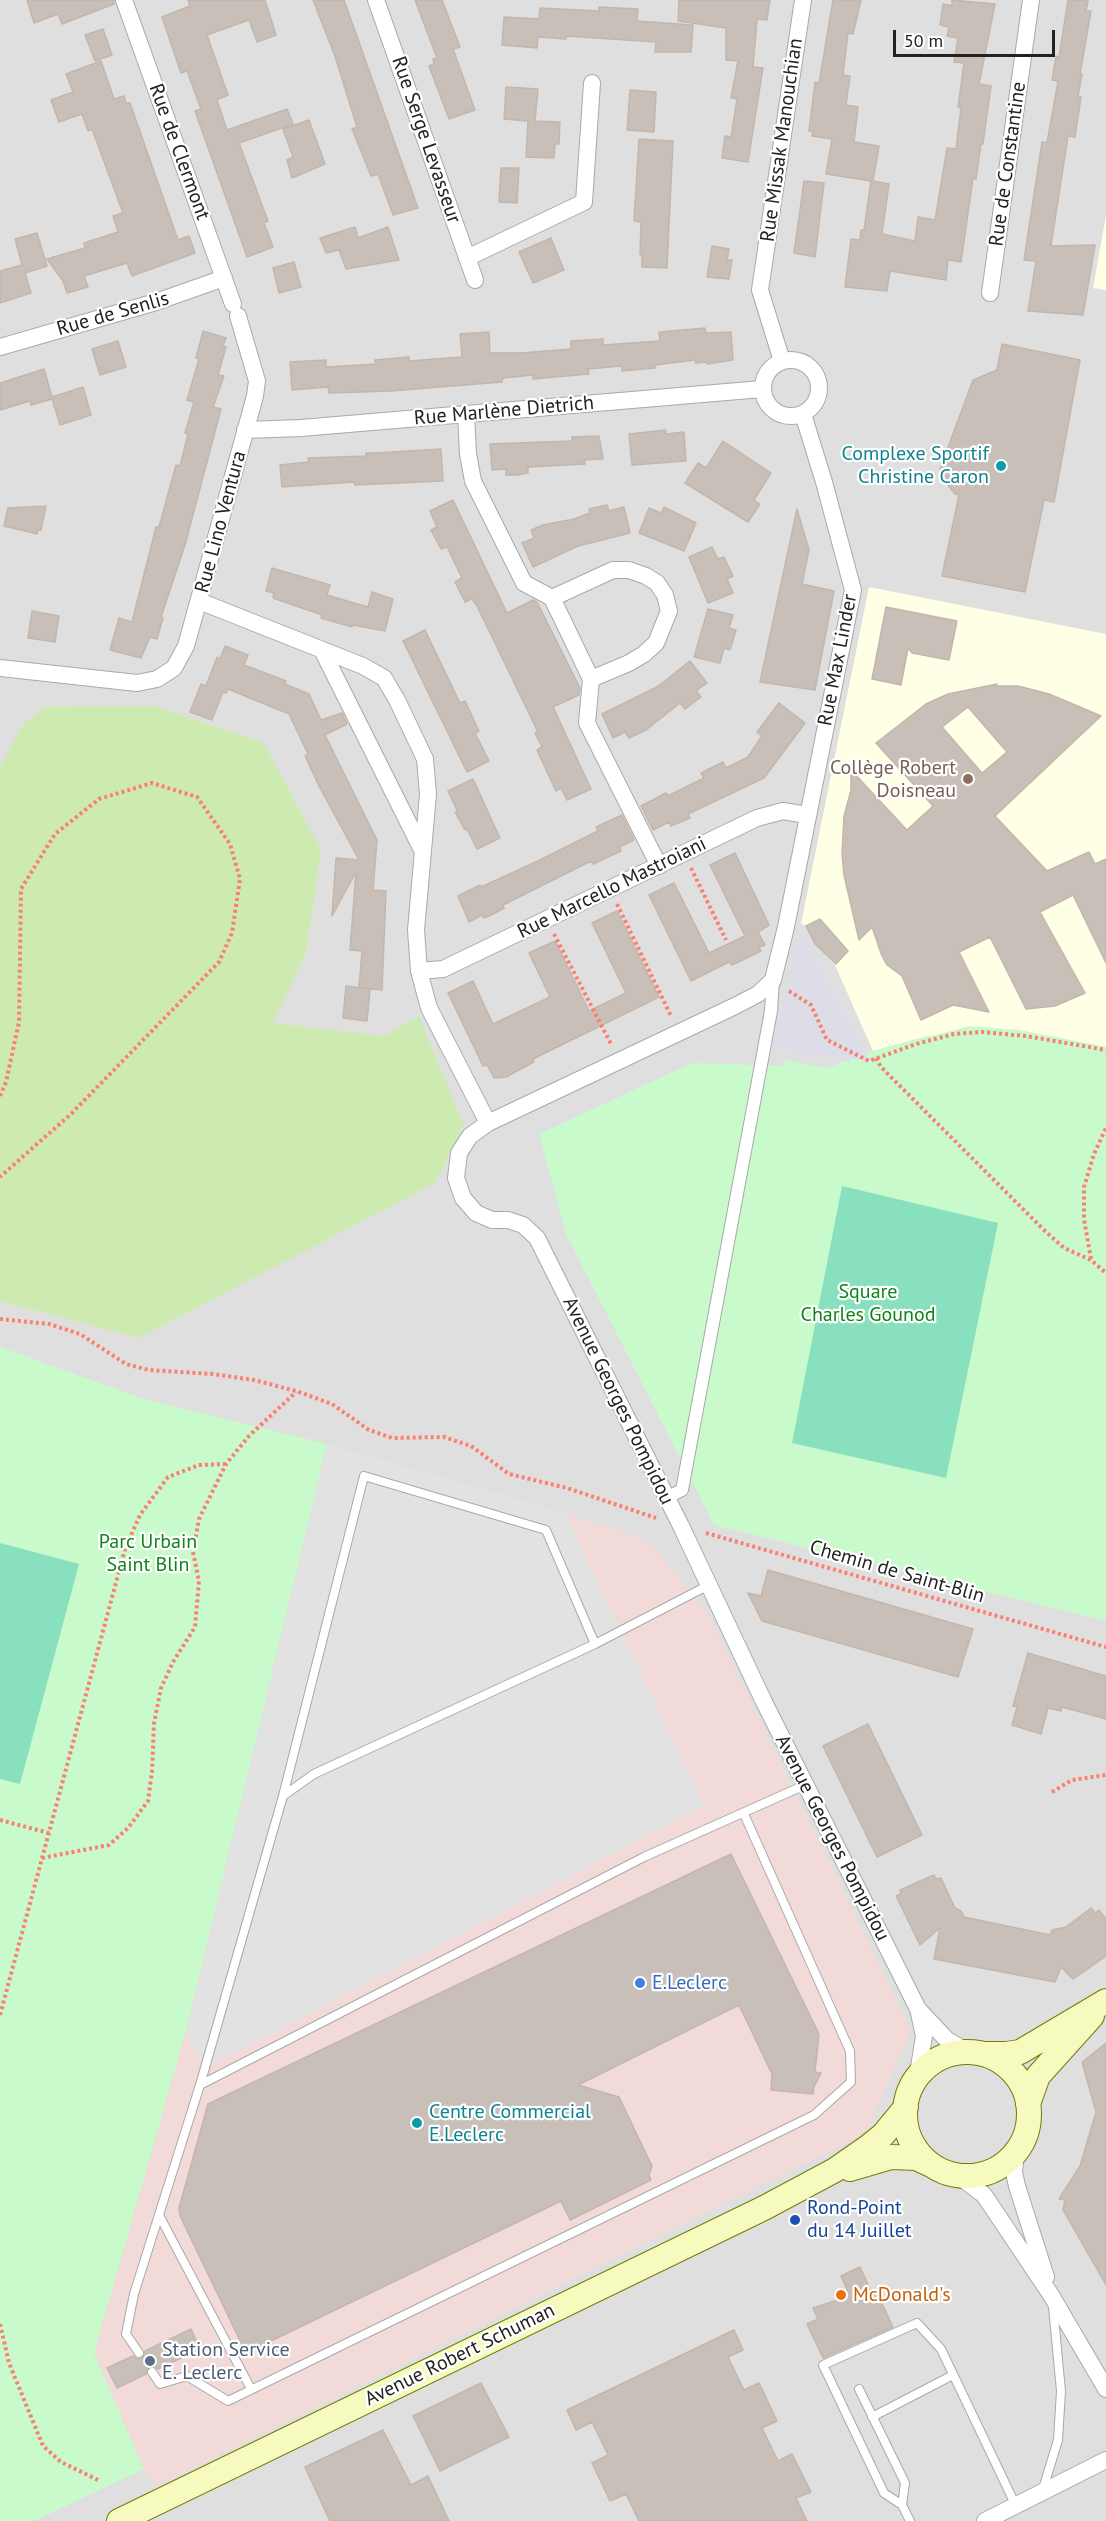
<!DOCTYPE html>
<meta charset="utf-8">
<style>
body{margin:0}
#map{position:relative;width:1106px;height:2521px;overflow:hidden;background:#f2efe9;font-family:"PT Sans",sans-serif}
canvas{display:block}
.scale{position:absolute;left:893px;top:30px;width:162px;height:27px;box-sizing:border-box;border:3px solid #222;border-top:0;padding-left:8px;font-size:18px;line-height:21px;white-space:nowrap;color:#222;-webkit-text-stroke:4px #fff;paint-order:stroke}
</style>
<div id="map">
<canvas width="1106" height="2521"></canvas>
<div class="scale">50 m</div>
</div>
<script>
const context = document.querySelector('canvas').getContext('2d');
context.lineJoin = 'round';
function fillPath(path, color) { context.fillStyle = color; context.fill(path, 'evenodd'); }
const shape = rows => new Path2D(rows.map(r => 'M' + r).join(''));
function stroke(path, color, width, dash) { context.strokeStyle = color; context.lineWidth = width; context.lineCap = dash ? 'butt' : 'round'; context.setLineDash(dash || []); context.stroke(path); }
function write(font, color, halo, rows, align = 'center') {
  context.font = font + ' "PT Sans",sans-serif'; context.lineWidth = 4.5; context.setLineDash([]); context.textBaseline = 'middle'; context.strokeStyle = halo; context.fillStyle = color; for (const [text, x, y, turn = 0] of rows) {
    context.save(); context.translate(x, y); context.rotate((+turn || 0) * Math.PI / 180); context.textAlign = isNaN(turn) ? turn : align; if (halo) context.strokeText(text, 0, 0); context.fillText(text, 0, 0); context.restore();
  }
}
fillPath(shape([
 [0,0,1106,0,1106,2521,0,2521]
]), '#e0dfdf');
fillPath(shape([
 [327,1444,565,1513,648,1540,707,1612,911,2031,865,2134,156,2487,144,2469,94,2353,186,2031]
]), '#f2dad9');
fillPath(shape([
 [1106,215,1106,290,1093,288],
 [869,587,1106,634,1106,1047,1018,1030,928,1036,873,1051,835,965,815,944,806,926,801,924]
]), '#ffffe5');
fillPath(shape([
 [154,706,264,743,321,850,306,953,273,1023,384,1036,419,1016,464,1126,435,1183,139,1338,0,1301,0,767,22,726,45,707]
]), '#cdebb0');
fillPath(shape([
 [970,1026,1018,1030,1106,1047,1106,1621,714,1525,566,1234,539,1134,692,1063,783,1066,784,1060,827,1068,873,1051],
 [0,1347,144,1399,327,1444,186,2031,94,2353,144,2469,34,2521,0,2521]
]), '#c8facc');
fillPath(shape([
 [842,1186,998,1223,946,1478,792,1443],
 [0,1543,79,1564,20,1784,0,1779]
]), '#88e0be');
fillPath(shape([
 [327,1444,565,1513,704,1806,206,2068,186,2031]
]), '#e2e2e2');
fillPath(shape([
 [800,929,869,1061,771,1049]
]), '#dddde8');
const building = shape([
 [27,0,114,0,114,4,62,24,58,14,34,23,27,0],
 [188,0,265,0,276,35,257,42,249,20,207,35,228,95,217,100,227,130,287,109,293,124,239,143,268,221,264,223,273,247,247,257,195,111,201,109,187,71,181,73,162,17,190,6,188,0],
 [313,0,344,0,418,208,393,215,378,174,371,176,352,129,357,127,335,56,313,0],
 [415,0,442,0,460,47,453,49,475,110,449,119,429,66,434,64,433,59,437,58,415,0],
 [679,0,770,0,767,20,757,19,753,67,763,68,748,162,722,158,725,136,731,137,737,99,731,98,738,61,726,60,726,28,678,21,679,0],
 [833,0,861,0,853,34,848,33,843,75,850,76,846,105,858,107,854,142,879,146,873,181,889,184,882,234,915,241,918,217,935,220,947,148,956,149,961,108,958,107,964,63,954,62,958,38,947,36,949,27,940,25,943,4,952,6,952,0,995,4,979,84,991,86,983,144,981,144,976,179,973,178,961,262,948,260,946,280,890,271,887,291,845,287,851,239,860,240,861,230,864,230,871,181,826,174,832,139,812,136,813,132,809,131,815,82,819,83,833,0],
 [1068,0,1088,0,1086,11,1091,11,1080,74,1082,74,1078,97,1081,97,1075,137,1068,136,1051,246,1095,245,1083,315,1028,311,1036,261,1024,260,1042,142,1047,143,1058,81,1052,80,1056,56,1059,57,1068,0],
 [599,7,638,9,637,21,693,25,691,52,655,52,656,42,566,36,566,39,538,37,537,48,502,45,504,17,539,19,540,8,599,11,599,7],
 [103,29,112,55,95,61,85,35,103,29],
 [101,61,114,99,124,96,126,103,130,103,178,240,189,236,195,253,132,276,127,263,84,276,88,287,67,293,63,281,47,259,85,248,84,243,118,232,113,216,123,213,92,129,88,131,82,114,59,122,51,100,73,92,66,74,101,61],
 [506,87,538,89,535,121,560,122,559,144,555,144,554,158,526,157,528,121,504,119,506,87],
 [630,90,656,92,654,132,627,130,630,90],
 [309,120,325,164,292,178,287,160,293,157,283,129,309,120],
 [639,139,673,141,667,268,642,267,642,255,640,254,641,222,634,221,639,139],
 [501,168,519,168,517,203,499,202,501,168],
 [804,181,824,183,815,257,794,253,804,181],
 [355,227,358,238,388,227,399,260,346,269,339,250,326,253,320,238,355,227],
 [37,233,47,266,25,273,31,293,0,303,0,271,22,265,15,239,37,233],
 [551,238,564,270,533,283,519,252,551,238],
 [712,246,729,249,727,260,732,260,729,279,707,277,712,246],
 [294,262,301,287,279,293,273,268,294,262],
 [705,328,706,333,731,332,733,360,707,364,706,362,696,363,695,360,655,365,655,368,622,371,622,366,588,369,589,374,533,379,533,375,503,378,502,382,391,391,329,393,328,387,292,390,290,362,326,360,326,367,376,364,375,360,409,357,409,361,462,357,460,334,489,332,490,353,521,353,571,349,571,341,603,339,603,345,660,341,659,332,705,328],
 [203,331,226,338,223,346,226,347,218,375,224,376,213,407,221,409,185,545,161,617,163,618,157,639,150,637,141,658,110,650,119,618,132,622,156,527,159,527,176,465,180,466,188,434,185,433,194,402,187,400,199,359,196,358,203,331],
 [118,341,126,367,100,375,92,349,118,341],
 [1002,344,1080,360,1054,502,1044,500,1025,592,942,576,959,495,955,494,941,476,940,469,973,380,997,370,1002,344],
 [44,369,52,397,83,387,91,415,60,425,52,399,31,405,30,401,0,410,0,383,44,369],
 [666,430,666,434,684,432,686,461,632,465,629,434,666,430],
 [599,436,603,459,584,460,585,464,528,467,528,473,517,475,506,475,506,469,492,470,490,444,572,441,572,437,599,436],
 [723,441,771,473,754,500,760,504,748,522,685,483,698,463,706,468,723,441],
 [441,449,443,481,355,485,354,482,282,487,280,465,309,462,308,458,366,456,366,453,375,453,441,449],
 [453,500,507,613,533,600,537,602,580,688,579,695,553,707,591,789,567,800,561,788,556,791,541,759,537,750,542,747,535,733,538,732,477,606,472,599,465,602,455,582,462,578,447,547,441,549,431,530,437,527,430,511,453,500],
 [607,505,609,511,624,507,630,533,578,546,533,567,522,543,534,538,531,530,543,525,574,519,590,513,589,509,607,505],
 [46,506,41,530,38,530,37,534,4,526,8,508,46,506],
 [664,507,696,523,684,551,639,533,649,508,661,513,664,507],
 [797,509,809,550,802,584,834,591,815,690,760,682,797,509],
 [712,547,718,559,724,557,733,576,727,579,733,593,708,603,689,557,712,547],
 [272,568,330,585,327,595,368,607,372,592,393,599,385,631,353,625,352,627,321,618,322,615,273,598,274,593,266,591,272,568],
 [886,607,957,621,949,660,912,653,908,648,901,685,872,679,886,607],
 [708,609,733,615,729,628,736,630,730,650,724,648,720,663,694,657,708,609],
 [32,611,59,616,55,642,28,638,32,611],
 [425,630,460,703,465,701,479,731,475,733,489,761,467,772,403,641,425,630],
 [225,646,248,655,244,665,286,681,285,684,309,694,321,720,342,713,347,724,325,735,377,840,373,890,386,891,382,990,359,987,362,951,350,950,356,872,332,916,336,858,359,860,319,786,305,756,308,754,289,714,228,689,226,693,223,692,212,720,190,712,201,684,206,686,217,657,220,659,225,646],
 [690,661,707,683,696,691,701,697,685,709,680,703,646,730,629,738,625,732,613,738,602,714,657,687,690,661],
 [997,684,994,686,1018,686,1049,694,1101,716,995,816,1047,871,1089,852,1095,864,1106,859,1106,963,1073,895,1040,912,1085,993,1055,1006,1026,1009,990,937,959,952,989,1012,953,1005,921,1020,902,976,887,965,882,956,872,927,859,940,844,875,842,854,844,816,851,790,851,770,907,830,933,806,876,743,926,704,948,694,997,684],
 [968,707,1007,752,982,773,942,727,968,707],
 [779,703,805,723,764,778,688,814,690,818,671,826,669,822,653,830,641,806,666,793,668,796,704,778,701,773,723,762,726,768,748,757,762,736,757,732,779,703],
 [473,779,500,838,477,849,467,829,465,830,455,812,458,812,448,791,473,779],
 [622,815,634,840,619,847,621,851,593,864,591,861,503,905,504,908,493,914,484,918,482,915,469,922,458,896,480,885,481,887,540,860,598,831,596,827,622,815],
 [735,853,769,925,758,932,765,945,759,947,761,951,732,965,729,962,691,981,649,895,674,883,709,953,724,946,745,936,710,865,735,853],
 [617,911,659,997,533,1059,534,1062,506,1077,494,1078,487,1065,483,1066,448,993,473,981,493,1024,550,997,529,953,555,941,589,1011,626,993,592,923,617,911],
 [820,919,848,951,836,964,815,944,806,926,820,919],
 [346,986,370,989,367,1021,343,1018,346,986],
 [768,1570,973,1629,958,1677,762,1621,748,1593,761,1596,768,1570],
 [1028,1653,1106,1676,1106,1719,1062,1707,1061,1711,1048,1708,1041,1734,1012,1725,1017,1707,1013,1706,1028,1653],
 [868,1724,922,1835,877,1857,823,1746,868,1724],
 [731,1854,819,2034,815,2072,821,2073,814,2087,813,2094,771,2090,772,2074,739,2005,578,2085,619,2097,652,2166,649,2175,651,2180,570,2220,561,2201,246,2353,180,2216,179,2208,208,2104,731,1854],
 [934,1875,936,1879,941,1878,955,1908,961,1911,964,1917,1050,1935,1052,1930,1066,1927,1091,1908,1095,1913,1099,1910,1106,1919,1106,1956,1073,1979,1061,1967,1055,1982,934,1959,940,1928,920,1945,896,1896,901,1894,900,1890,934,1875],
 [1106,2043,1106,2285,1063,2210,1065,2200,1059,2199,1080,2166,1096,2112,1082,2062,1106,2043],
 [860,2267,872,2293,876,2291,893,2327,823,2358,807,2324,818,2319,813,2308,850,2296,841,2276,860,2267],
 [191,2329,200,2349,158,2369,154,2366,149,2366,146,2374,117,2388,107,2368,133,2356,137,2359,142,2359,145,2351,191,2329],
 [734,2330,743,2350,728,2357,744,2390,759,2383,777,2421,762,2428,778,2461,792,2454,811,2492,796,2498,807,2521,639,2521,626,2494,610,2501,592,2463,608,2455,592,2422,576,2430,567,2410,734,2330],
 [481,2383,509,2437,440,2471,413,2416,481,2383],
 [383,2430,411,2485,428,2476,449,2521,330,2521,305,2467,383,2430]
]);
fillPath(building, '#c7bfb8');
stroke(building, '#c4b6ab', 1.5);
const service = shape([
 [709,1585,595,1644,314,1774,283,1796,200,2085,644,1857,805,1785],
 [283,1796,364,1476,546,1530,595,1644],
 [159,2215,251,2389],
 [139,2353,126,2334,134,2294,200,2085],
 [152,2372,160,2384,187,2376,228,2401,814,2115,851,2082,850,2051,744,1814],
 [859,2389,905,2483,902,2505,910,2521],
 [872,2417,953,2375],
 [1042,2492,1058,2440,1061,2391,1053,2307],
 [902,2505,884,2493,823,2365,917,2323,941,2349,1016,2506]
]);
const pedestrian = shape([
 [666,1498,682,1490,771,1011,773,980]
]);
const minor = shape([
 [124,0,233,304],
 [376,0,475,280],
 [467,258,584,202,592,83],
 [990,293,1031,0],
 [0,347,156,302,224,278],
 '763 388a28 28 0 1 1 56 0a28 28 0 1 1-56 0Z',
 [782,361,760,290,803,0],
 [466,414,468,454,473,481,524,583,552,598,591,679],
 [803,414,824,482,853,590,786,927,773,980,758,994,735,1006,488,1123,470,1136,459,1153,456,1178,463,1198,476,1213,492,1220,508,1220,523,1225,537,1238,681,1526,764,1702,918,2009,947,2040,970,2053],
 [245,430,301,428,762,389],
 [552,598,613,570,629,570,646,576,657,583,665,595,669,611,656,643,644,654,629,663,591,679],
 [199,601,363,666,384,678,397,700,425,759,428,794,416,930,419,971,429,1008,488,1123],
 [322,650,422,850],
 [0,668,137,683,157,679,174,668,186,646,255,396,257,381,238,316],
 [591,679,587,723,659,866],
 [419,971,443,969,757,818,783,811,807,815],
 [914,2084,919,2067,924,2036,919,2013],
 [1016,2152,1014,2172,1017,2186,1046,2277],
 [960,2177,984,2195,1051,2295,1106,2389],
 [985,2521,1106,2460]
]);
const secondary = shape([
 '905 2114a62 62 0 1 1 124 0a62 62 0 1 1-124 0Z',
 [985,2054,1006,2054,1020,2052,1106,2001],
 [1028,2104,1038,2076,1092,2016],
 [850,2169,891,2157,916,2158,931,2165],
 [119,2521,764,2208,835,2170,868,2147,883,2135,906,2107]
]);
stroke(service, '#a9a9a9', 10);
stroke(pedestrian, '#a9a9a9', 14);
stroke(minor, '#a9a9a9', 18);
stroke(secondary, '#707d05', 26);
stroke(shape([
 [691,868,726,940],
 [617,904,671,1016],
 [554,934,611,1044],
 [789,991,811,1005,827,1040,869,1061,916,1044,954,1034,982,1032,1026,1036,1106,1050],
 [876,1058,881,1067,1044,1230,1064,1248,1091,1260,1106,1273],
 [0,1096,6,1082,19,1022,21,889,55,834,99,799,152,783,197,797,230,844,240,879,232,933,219,962,72,1113,0,1177],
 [1091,1259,1084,1219,1084,1187,1094,1154,1106,1128],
 [0,1319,49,1324,80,1334,126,1364,149,1370,213,1374,254,1380,296,1391,332,1404,369,1430,392,1438,444,1437,471,1446,509,1474,567,1488,656,1518],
 [706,1533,1106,1647],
 [1052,1792,1072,1780,1106,1775],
 [0,1820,49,1833],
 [42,1858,109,1845,128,1828,148,1801,152,1772,154,1723,161,1688,173,1662,195,1627,199,1581,193,1552,199,1519,226,1464,249,1436,296,1392],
 [0,2015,125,1549,140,1515,168,1477,199,1465,226,1464],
 [0,2324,9,2363,43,2446,61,2462,98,2480]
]), '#fa8072', 4, [3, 3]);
stroke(service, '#fff', 8);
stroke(pedestrian, '#fff', 12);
stroke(minor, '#fff', 16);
stroke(secondary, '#f7fabf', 24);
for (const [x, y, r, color] of [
 [1001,466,6,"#0f9aa8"],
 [968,779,6,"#8d6e63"],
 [640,1983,6,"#3f7fe0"],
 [417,2123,6,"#0f9aa8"],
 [795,2220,6,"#1a4fb4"],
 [841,2295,6,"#e8710a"],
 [150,2361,6,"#5c6f8a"]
]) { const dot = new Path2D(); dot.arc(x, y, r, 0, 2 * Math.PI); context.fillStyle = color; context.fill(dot); stroke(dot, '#fff', 2); }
write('20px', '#222', '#fff', [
 ["Rue Serge Levasseur",426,140,71],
 ["Rue Missak Manouchian",782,140,-82],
 ["Rue de Clermont",179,152,70],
 ["Rue de Constantine",1008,164,-82],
 ["Rue de Senlis",113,314,-16],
 ["Rue Marlène Dietrich",504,411,-5],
 ["Rue Lino Ventura",221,522,-75],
 ["Rue Max Linder",838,660,-79],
 ["Rue Marcello Mastroiani",612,888,-26],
 ["Avenue Georges Pompidou",618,1401,64],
 ["Chemin de Saint-Blin",897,1572,16],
 ["Avenue Georges Pompidou",832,1838,63],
 ["Avenue Robert Schuman",460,2355,-26]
]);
write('20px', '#0d838f', '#fff', [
 ["Complexe Sportif",989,454],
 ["Christine Caron",989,477],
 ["Centre Commercial",429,2112,"left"],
 ["E.Leclerc",429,2135,"left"]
], 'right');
write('20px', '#785e54', '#fff', [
 ["Collège Robert",956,768],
 ["Doisneau",956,791]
], 'right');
write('20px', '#0c8416', '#fff', [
 ["Square",868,1292],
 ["Charles Gounod",868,1315],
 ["Parc Urbain",148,1542],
 ["Saint Blin",148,1565]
]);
write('20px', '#366cbe', '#fff', [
 ["E.Leclerc",652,1983]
], 'left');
write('20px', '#164399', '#fff', [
 ["Rond-Point",807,2208],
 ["du 14 Juillet",807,2231]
], 'left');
write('20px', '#c56008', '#fff', [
 ["McDonald's",853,2295]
], 'left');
write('20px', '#4e5e75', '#fff', [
 ["Station Service",162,2350],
 ["E. Leclerc",162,2373]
], 'left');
</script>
